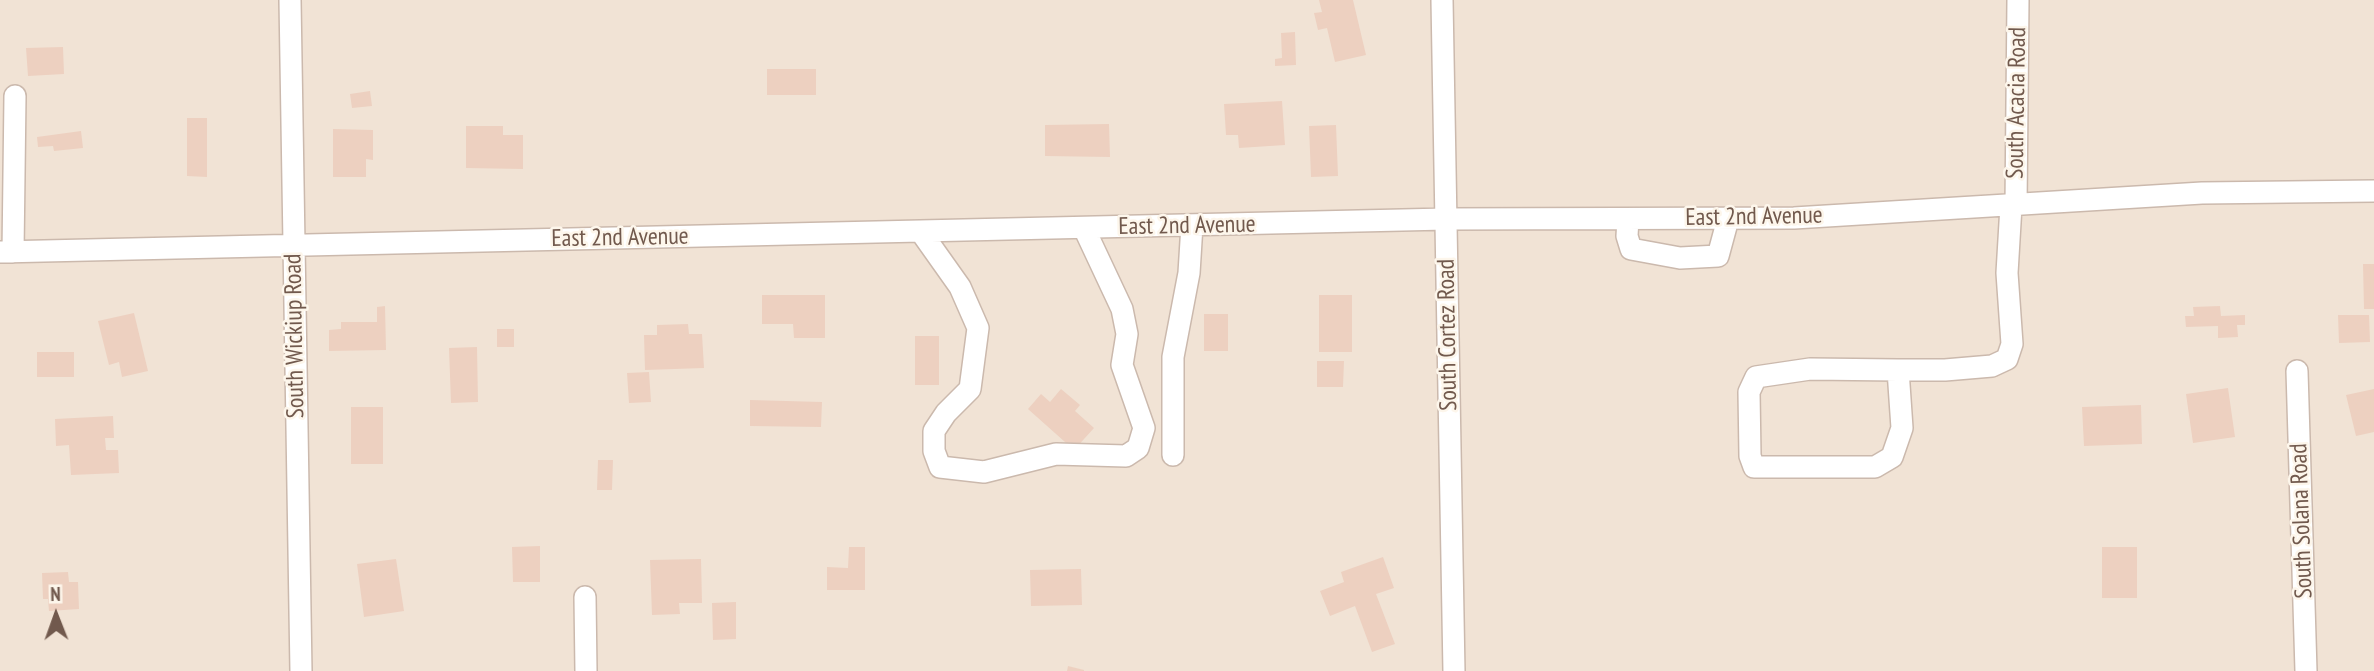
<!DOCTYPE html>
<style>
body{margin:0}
#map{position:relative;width:2374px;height:671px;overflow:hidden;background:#faf1e6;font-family:"PT Sans Narrow",sans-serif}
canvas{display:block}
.north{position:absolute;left:21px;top:580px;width:70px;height:70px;-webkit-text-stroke:5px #fdf6eb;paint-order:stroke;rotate:359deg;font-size:19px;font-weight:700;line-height:28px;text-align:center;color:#71594d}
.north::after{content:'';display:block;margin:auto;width:24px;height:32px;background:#71594d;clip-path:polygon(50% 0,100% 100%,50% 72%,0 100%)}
</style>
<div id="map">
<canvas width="2374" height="671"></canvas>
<div class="north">N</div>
</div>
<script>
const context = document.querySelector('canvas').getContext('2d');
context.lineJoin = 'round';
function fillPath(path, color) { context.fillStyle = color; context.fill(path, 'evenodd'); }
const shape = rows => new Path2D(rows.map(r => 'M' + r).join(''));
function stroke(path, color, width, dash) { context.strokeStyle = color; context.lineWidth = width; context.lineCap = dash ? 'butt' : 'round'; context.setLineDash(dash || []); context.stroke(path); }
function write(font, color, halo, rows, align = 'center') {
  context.font = font + ' "PT Sans Narrow",sans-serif'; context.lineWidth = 5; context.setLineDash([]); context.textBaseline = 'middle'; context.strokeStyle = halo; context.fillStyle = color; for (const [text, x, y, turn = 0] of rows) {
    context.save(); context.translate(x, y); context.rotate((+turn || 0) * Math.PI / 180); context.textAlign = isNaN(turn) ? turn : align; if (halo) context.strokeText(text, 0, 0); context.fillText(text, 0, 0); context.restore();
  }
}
fillPath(shape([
 [0,0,2374,0,2374,671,0,671]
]), '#f1e3d5');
fillPath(shape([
 [1319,0,1353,0,1366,55,1335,62,1327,28,1318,30,1314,13,1322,12],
 [1295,32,1296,65,1275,66,1275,59,1282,58,1281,33],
 [63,47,64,74,28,76,26,48],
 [767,69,816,69,816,95,767,95],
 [370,91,372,106,352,108,350,94],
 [1282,101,1285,145,1239,148,1238,135,1226,135,1224,104],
 [187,118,207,118,207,177,187,176],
 [1109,124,1110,157,1045,156,1045,125],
 [1336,125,1338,176,1311,177,1309,126],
 [466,126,503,126,503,135,523,135,523,169,466,168],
 [333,129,373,130,373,160,366,159,366,177,333,177],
 [81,131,83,148,54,151,53,146,38,147,37,137],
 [2363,264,2374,264,2374,309,2364,309],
 [762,295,825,295,825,338,794,338,793,324,762,324],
 [1319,295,1352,295,1352,352,1319,352],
 [385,306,386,350,329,351,329,330,341,329,341,322,377,322,377,307],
 [2220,306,2221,316,2245,315,2245,325,2237,325,2238,337,2218,338,2218,326,2186,327,2185,316,2194,316,2193,307],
 [134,313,148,371,122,377,119,362,109,365,98,321],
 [1204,314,1228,314,1228,351,1204,351],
 [2338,315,2369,315,2370,342,2339,343],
 [688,324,689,334,702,334,704,368,645,370,644,335,657,335,657,325],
 [497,329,514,329,514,347,497,347],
 [915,336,939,336,939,385,915,385],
 [477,347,478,402,451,403,449,348],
 [37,352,74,352,74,377,37,377],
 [1317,361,1344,361,1343,387,1317,387],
 [649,372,651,402,629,403,627,373],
 [2228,388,2235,437,2193,443,2186,394],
 [1061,389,1080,405,1075,411,1094,428,1074,450,1028,409,1041,394,1050,402],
 [2374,389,2374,432,2356,436,2346,395],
 [750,400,822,402,821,427,750,426],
 [2141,405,2142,444,2084,446,2082,407],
 [351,407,383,407,383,464,351,464],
 [113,416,114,438,105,438,106,450,118,450,119,473,71,475,69,445,56,446,55,419],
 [598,460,613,460,612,490,597,490],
 [540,546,540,582,513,582,512,547],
 [849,547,865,547,865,590,827,590,827,567,848,568],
 [2102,547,2137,547,2137,598,2102,598],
 [1383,557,1394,588,1376,594,1395,644,1372,652,1355,606,1330,616,1320,591,1344,582,1341,572],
 [396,559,404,611,364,617,357,564],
 [701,559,702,603,679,603,680,614,652,615,650,560],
 [1081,569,1082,605,1031,606,1030,570],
 [68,572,69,582,78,582,79,609,49,611,48,599,43,599,42,573],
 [736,602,736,639,713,640,712,603],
 [1068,666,1084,670,1084,671,1067,671]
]), '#edd0c0');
const minor = shape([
 [290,0,301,671],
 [1442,0,1454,671],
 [2016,206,2018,0],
 [1628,219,1627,236,1631,249,1680,258,1718,256,1728,219],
 [921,232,960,287,978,328,970,389,946,413,934,431,934,451,940,467,984,472,1056,454,1126,456,1138,448,1144,428,1122,365,1127,334,1122,309,1084,228],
 [0,252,1446,219,1794,218,2202,193,2374,191],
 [13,252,15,96],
 [1898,370,1902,428,1892,457,1875,467,1754,467,1750,456,1749,392,1756,377,1810,369,1898,370,1945,370,1992,366,2007,359,2012,344,2007,273,2011,206],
 [2297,371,2306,671],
 [1173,455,1173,357,1189,273,1192,225],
 [585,597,586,671]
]);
stroke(minor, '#cbb9ad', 24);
stroke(minor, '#fff', 21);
write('24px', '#71594d', '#fdf6eb', [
 ["South Acacia Road",2017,103,-89],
 ["East 2nd Avenue",1754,217,-1],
 ["East 2nd Avenue",1187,226,-1],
 ["East 2nd Avenue",620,238,-1],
 ["South Cortez Road",1448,335,-91],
 ["South Wickiup Road",295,336,-91],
 ["South Solana Road",2302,521,-92]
]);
</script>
